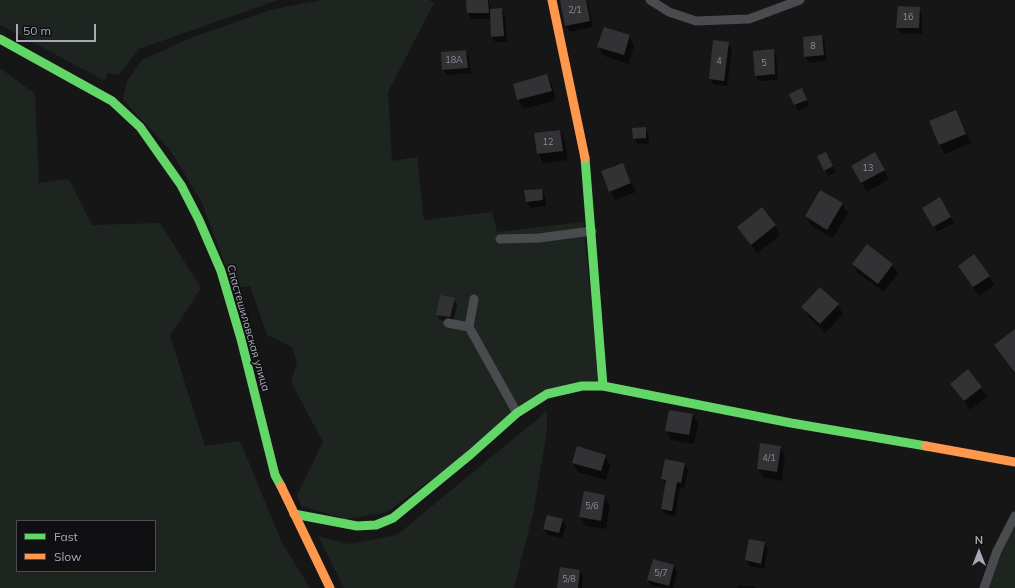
<!DOCTYPE html>
<meta charset="utf-8">
<style>
body{margin:0}
#map{position:relative;width:1015px;height:588px;overflow:hidden;background:#161616;font-family:Mulish,sans-serif}
canvas{display:block}
.legend{position:absolute;left:16px;top:520px;width:140px;height:52px;box-sizing:border-box;background:#101012;border:1px solid #4c4d54;margin:0;padding:5px 7px;list-style:none;font-size:12px;color:#a7a9b7}
.legend li{display:flex;align-items:center;gap:8px;height:20px}
.legend b{width:20px;border:1px solid #4c4d54}
.north{position:absolute;left:959px;top:532px;width:40px;height:40px;-webkit-text-stroke:3px #101012;paint-order:stroke;rotate:0deg;font-size:11px;font-weight:700;line-height:16px;text-align:center;color:#a7a9b7}
.north::after{content:'';display:block;margin:auto;width:14px;height:18px;background:#a7a9b7;clip-path:polygon(50% 0,100% 100%,50% 72%,0 100%)}
.scale{position:absolute;left:16px;top:24px;width:80px;height:18px;box-sizing:border-box;border:2px solid #a7a9b7;border-top:0;padding-left:5px;font-size:12px;line-height:14px;white-space:nowrap;color:#a7a9b7;-webkit-text-stroke:3px #101012;paint-order:stroke}
</style>
<div id="map">
<canvas width="1015" height="588"></canvas>
<ul class="legend">
<li><b style="height:5px;background:#63d668"></b>Fast</li>
<li><b style="height:5px;background:#ff974d"></b>Slow</li>
</ul>
<div class="north">N</div>
<div class="scale">50 m</div>
</div>
<script>
const context = document.querySelector('canvas').getContext('2d');
context.lineJoin = 'round';
function fillPath(path, color) { context.fillStyle = color; context.fill(path, 'evenodd'); }
const shape = rows => new Path2D(rows.map(r => 'M' + r).join(''));
function stroke(path, color, width, dash) { context.strokeStyle = color; context.lineWidth = width; context.lineCap = dash ? 'butt' : 'round'; context.setLineDash(dash || []); context.stroke(path); }
function write(font, color, halo, rows, align = 'center') {
  context.font = font + ' Mulish,sans-serif'; context.lineWidth = 3.5; context.setLineDash([]); context.textBaseline = 'middle'; context.strokeStyle = halo; context.fillStyle = color; for (const [text, x, y, turn = 0] of rows) {
    context.save(); context.translate(x, y); context.rotate((+turn || 0) * Math.PI / 180); context.textAlign = isNaN(turn) ? turn : align; if (halo) context.strokeText(text, 0, 0); context.fillText(text, 0, 0); context.restore();
  }
}
fillPath(shape([
 [0,0,278,0,139,49,119,75,108,73,105,81,0,25],
 [321,0,429,0,434,3,388,92,392,161,417,157,424,220,492,212,497,232,583,222,600,385,547,394,387,512,346,519,301,506,297,495,323,442,291,382,297,362,292,347,267,335,250,286,234,288,201,201,170,150,123,100,127,81,142,60,193,37,270,10],
 [0,68,35,94,39,183,69,179,92,225,160,223,201,288,170,336,205,446,240,441,282,543,310,588,0,588],
 [17,521,155,521,155,571,17,571],
 [547,411,547,431,533,514,514,588,344,588,318,536,349,544,397,535],
 [1015,524,1015,588,988,588,999,554]
]), '#1e2520');
fillPath(shape([
 [467,0,489,0,491,10,502,9,505,15,507,42,495,42,492,36,491,19,471,19,468,13],
 [561,0,587,0,593,27,570,32,566,26],
 [919,8,922,14,922,34,901,33,897,27],
 [629,36,634,45,629,64,604,56,598,47],
 [821,37,825,42,826,61,809,63,805,57,804,38],
 [714,41,728,43,732,49,727,86,713,85,710,79],
 [773,50,776,56,778,80,759,81,756,75],
 [466,51,469,57,471,73,447,75,443,69],
 [547,76,552,85,556,100,523,109,518,100],
 [790,94,805,95,809,106,798,111],
 [956,111,971,143,945,154,940,145],
 [645,128,648,134,649,144,638,144,634,139],
 [560,131,565,140,568,160,543,163,538,154],
 [874,153,889,179,867,192,852,166],
 [829,159,836,172,828,176,825,170],
 [623,164,636,192,615,200,610,191],
 [541,190,545,196,546,206,530,208,527,202],
 [940,199,954,223,937,232,924,208],
 [842,204,848,213,833,238,811,226,806,216],
 [775,225,780,235,757,253,738,227],
 [853,264,892,265,898,274,884,292,858,273],
 [959,266,989,276,994,285,979,296],
 [454,299,457,305,453,323,440,320,437,314],
 [838,305,843,314,825,333,808,316,803,307],
 [1015,330,1015,374,995,346],
 [968,371,987,397,970,410,952,384],
 [693,415,698,424,694,444,671,440,666,431],
 [780,447,785,456,782,481,764,478,758,469],
 [605,456,610,465,606,480,578,472,573,463],
 [666,460,684,464,688,470,684,489,680,488,675,517,666,515,662,509,666,485,662,479],
 [605,496,610,505,606,529,586,526,580,517],
 [562,520,566,526,562,538,548,535,545,529],
 [765,543,768,549,764,569,749,566,746,560],
 [674,566,677,572,673,588,652,586,648,580],
 [580,571,583,577,582,588,558,588],
 [739,585,755,587,756,588,738,588]
]), '#0007');
fillPath(shape([
 [466,0,488,0,489,13,467,13],
 [560,0,586,0,590,21,565,26],
 [898,6,920,7,919,28,896,28],
 [502,8,504,36,491,37,490,9],
 [604,27,630,35,624,55,597,47],
 [822,35,824,55,804,57,803,37],
 [713,40,729,42,724,81,709,79],
 [774,49,775,74,755,76,753,51],
 [466,50,468,68,442,70,441,52],
 [547,74,552,91,517,100,513,84],
 [802,88,807,100,794,105,789,94],
 [956,110,966,134,939,145,929,121],
 [646,127,646,138,633,139,632,128],
 [560,130,563,151,537,154,534,133],
 [826,152,833,166,824,171,817,156],
 [875,152,885,170,861,183,851,166],
 [623,163,631,183,609,192,601,171],
 [542,189,543,200,526,202,524,190],
 [820,190,843,203,827,230,805,216],
 [940,197,951,217,933,227,922,208],
 [762,207,776,225,751,245,737,227],
 [867,244,893,264,878,284,852,264],
 [974,254,990,276,973,287,958,266],
 [820,287,839,304,820,324,801,307],
 [440,295,455,298,450,317,436,315],
 [1015,329,1015,373,994,345],
 [968,369,982,387,964,401,950,384],
 [669,410,693,414,689,435,665,431],
 [760,443,781,446,777,472,757,469],
 [577,446,606,455,601,471,572,463],
 [665,459,685,463,681,483,677,482,672,511,661,509,666,480,661,479],
 [584,491,605,495,601,521,579,517],
 [547,515,563,519,559,533,543,529],
 [749,539,765,542,761,564,745,560],
 [653,559,674,565,669,586,647,580],
 [560,567,580,570,578,588,557,588]
]), '#323234');
stroke(shape([
 [650,0,669,12,696,21,749,19,800,0],
 [500,239,539,238,592,231],
 [448,323,469,327,517,413],
 [469,327,474,299],
 [984,588,997,551,1015,516]
]), '#4a4b4f', 9);
stroke(shape([
 [0,39,112,101,140,127,181,185,199,220,221,271,241,339,275,475,281,486],
 [585,158,603,386,791,423,926,446],
 [294,514,357,526,376,525,393,518,471,454,517,413,547,394,582,386,603,386]
]), '#63d668', 9);
stroke(shape([
 [552,0,585,158],
 [926,446,1015,462],
 [281,486,330,588]
]), '#ff974d', 9);
write('9px', '#8a8b96', null, [
 ["2/1",575,10],
 ["16",908,17],
 ["8",813,46],
 ["18А",454,60],
 ["4",719,61],
 ["5",764,63],
 ["12",548,142],
 ["13",868,168],
 ["4/1",769,458],
 ["5/6",592,506],
 ["5/7",661,573],
 ["5/8",569,579]
]);
write('11px', '#a7a9b7', '#101012', [
 ["Спастешиловская улица",248,328,74]
]);
</script>
